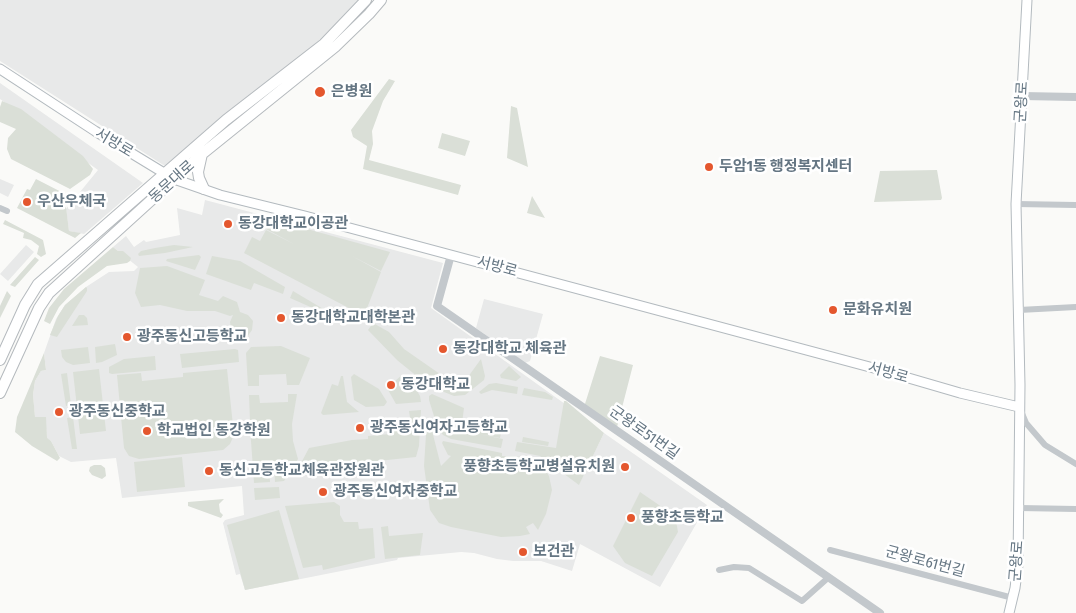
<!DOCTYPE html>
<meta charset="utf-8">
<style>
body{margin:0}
canvas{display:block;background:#fafaf8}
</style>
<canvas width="1076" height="613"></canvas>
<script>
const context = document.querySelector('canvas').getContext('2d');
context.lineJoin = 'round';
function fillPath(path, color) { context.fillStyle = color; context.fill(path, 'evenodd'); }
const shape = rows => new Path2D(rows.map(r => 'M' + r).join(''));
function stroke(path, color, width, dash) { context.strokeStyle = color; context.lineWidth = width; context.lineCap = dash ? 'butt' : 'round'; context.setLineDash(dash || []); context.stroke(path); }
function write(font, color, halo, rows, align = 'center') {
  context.font = font + ' "Fira Sans Condensed","Noto Sans KR",sans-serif'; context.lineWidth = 5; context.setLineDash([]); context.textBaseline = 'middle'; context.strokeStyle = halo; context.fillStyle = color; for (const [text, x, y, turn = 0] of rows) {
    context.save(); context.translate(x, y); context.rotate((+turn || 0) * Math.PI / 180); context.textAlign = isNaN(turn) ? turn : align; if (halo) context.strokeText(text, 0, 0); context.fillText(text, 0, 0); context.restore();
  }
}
fillPath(shape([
 [0,0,361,0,309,50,197,142,165,166,0,61],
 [0,83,143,183,84,234,69,231,66,209,98,170,0,99],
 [0,179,14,185,8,197,0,193],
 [205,200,443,263,431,308,572,409,579,484,604,433,707,505,660,587,580,544,572,571,541,561,513,561,497,559,474,553,461,552,398,558,397,560,245,590,240,574,236,575,223,523,225,520,244,515,242,486,122,498,116,458,71,462,59,456,51,441,47,439,45,417,35,418,33,395,35,381,41,371,46,370,44,353,56,319,65,305,86,287,109,272,134,271,138,267,113,247,126,236,134,247,144,240,146,242,180,235,177,208,202,215],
 [26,245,34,252,8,281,0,274],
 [484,299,543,314,530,361,525,363,476,328]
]), '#e8e9e9');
fillPath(shape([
 [389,79,395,81,383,101,372,131,373,144,369,160,461,185,458,195,363,169,367,146,353,137,351,130],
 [2,101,21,109,83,156,93,169,90,175,70,189,11,159,7,149,8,138,16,129,0,122,0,107],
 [511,106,517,108,528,167,507,158],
 [442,133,470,141,465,156,438,148],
 [937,170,942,198,941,200,874,202,880,171],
 [36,179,73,198,63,206,66,207,69,231,81,233,75,238,17,208,27,189,30,190],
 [532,196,545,218,527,213],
 [271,219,390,252,381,271,352,256,381,272,364,316,244,253,252,237,260,241,266,230,294,244,266,229],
 [5,220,43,240,46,254,41,257,37,254,39,246,31,240,23,238,24,233,3,224],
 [174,245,193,247,165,253,139,256,138,254,141,251,155,248],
 [113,247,118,251,123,251,131,258,130,261,127,263,107,266,78,287,59,307,50,324,44,321,49,308,64,289],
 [199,255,201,257,195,270,166,261,167,259],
 [212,256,240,261,285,287,283,294,254,283,251,290,206,274],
 [35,257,39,260,15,287,10,285],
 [167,266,205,280,199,295,218,301,223,296,237,302,240,312,248,315,253,321,252,330,247,337,244,339,239,339,232,334,230,322,233,315,230,316,215,311,187,311,160,305,141,307,135,293,140,268],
 [86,287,87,288,87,291,57,337,50,335,58,316,65,305],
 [7,291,11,296,0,318,0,306],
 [293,291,325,310,324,313,290,298],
 [79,315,84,315,87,318,88,325,72,326],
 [373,323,389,332,404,349,460,388,481,359,485,376,484,380,465,395,454,396,429,386,397,360,368,330],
 [115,344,117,355,102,362,96,363,95,347],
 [281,346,310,358,299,385,287,385,286,374,259,375,259,386,248,386,246,353,251,347],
 [88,347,90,363,73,365,66,362,62,357,61,350],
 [235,349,238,350,239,362,182,368,180,354],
 [44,353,46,370,41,371,35,381,33,395,35,417,46,417,47,438,51,441,60,458,57,461,32,446,15,432,17,417],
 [155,356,156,370,112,374,109,373,109,367,124,359],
 [600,356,633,365,616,431,584,407],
 [509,366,521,377,516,381,501,378,500,375],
 [99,369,106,431,80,434,73,372],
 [227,369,234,435,230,444,223,450,139,459,129,456,124,448,117,375,141,373,142,381,183,377,183,373],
 [67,373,71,405,66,406,61,374],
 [354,374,379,389,387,402,384,406,366,407,354,400,351,377],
 [402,375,413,384,420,396,421,402,396,404,387,388],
 [341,376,343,376,347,402,359,412,323,415,321,413,332,384,338,386],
 [496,383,518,387,517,394,492,390,481,394,479,392,489,384],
 [524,388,545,392,553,397,552,400,522,395],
 [288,394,297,394,292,424,293,441,298,459,284,481,275,482,274,466,269,466,270,482,254,483,250,427,257,426,257,421,250,421,249,395,259,395,260,403,288,402],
 [432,394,464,408,461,431,474,434,475,429,501,433,500,438,478,434,503,439,501,448,451,439,443,435,438,429,429,400,429,396],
 [564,401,566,401,604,433,579,485,540,456,515,451,517,442,556,448],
 [421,410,419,446,416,457,301,469,300,465,309,448,352,440,368,439,368,436,390,434,389,428,405,427,412,430,409,411],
 [73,417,77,449,72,449,67,418],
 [427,419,429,419,441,466,451,456,448,455,442,443,443,441,502,453,502,456,526,457,543,467,549,476,552,490,546,514,538,530,533,523,526,527,530,534,520,536,501,537,451,527,439,523,430,510,424,466],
 [523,437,549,442,548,446,522,442],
 [182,457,185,487,137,492,134,462],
 [94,465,101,465,105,468,106,476,102,479,92,475,89,471,90,467],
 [279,487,280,498,255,500,254,488],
 [640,492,675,516,678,532,652,576,625,563,613,546],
 [224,499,219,504,220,512,223,515,221,518,188,506,188,502],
 [334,502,340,506,340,515,344,522,358,522,359,529,373,528,375,558,323,570,322,565,303,568,285,506],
 [279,510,299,579,245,590,227,525],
 [388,526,389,536,423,533,420,555,385,559,381,527]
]), '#dadfd7');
const secondary = shape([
 [0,69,95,131,164,173,174,179,220,195,305,216,881,370,960,393,1019,407],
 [1009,613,1015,588,1018,565,1020,385,1016,204,1027,0]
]);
const primary = shape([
 [202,154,198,172,199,178,204,189],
 [0,360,25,305,38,284,226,120,324,44,366,0],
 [0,393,39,308,49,293,202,154,336,46,369,14,381,0]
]);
stroke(secondary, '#b3babf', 11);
stroke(primary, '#b5babe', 12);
stroke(shape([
 [1016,204,1076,205],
 [0,208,7,211],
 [1019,310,1076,307],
 [1021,411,1026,423,1045,445,1076,464],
 [1019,508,1076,509],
 [830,550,1013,598],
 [719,570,734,567,749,568,802,601,829,577]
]), '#c3c8cc', 6);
stroke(shape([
 [1022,96,1076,97],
 [451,255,437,306,880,613]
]), '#c3c8cc', 8);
stroke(secondary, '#fff', 9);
stroke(primary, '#fff', 10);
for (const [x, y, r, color] of [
 [320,92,6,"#e4572e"],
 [709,167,5,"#e4572e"],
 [27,202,5,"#e4572e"],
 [228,224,5,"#e4572e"],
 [833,310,5,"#e4572e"],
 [281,318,5,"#e4572e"],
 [127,337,5,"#e4572e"],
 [443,349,5,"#e4572e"],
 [391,385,5,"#e4572e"],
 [59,412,5,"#e4572e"],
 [360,428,5,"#e4572e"],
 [147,431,5,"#e4572e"],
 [625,467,5,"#e4572e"],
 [209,471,5,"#e4572e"],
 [323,492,5,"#e4572e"],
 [631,518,5,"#e4572e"],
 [523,552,5,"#e4572e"]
]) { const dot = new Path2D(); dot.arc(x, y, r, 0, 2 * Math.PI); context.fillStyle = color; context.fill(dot); stroke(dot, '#fff', 2); }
write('bold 15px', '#657683', '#fff', [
 ["은병원",331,92],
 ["두암1동 행정복지센터",719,167],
 ["우산우체국",37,202],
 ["동강대학교이공관",238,224],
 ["문화유치원",843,310],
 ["동강대학교대학본관",291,318],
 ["광주동신고등학교",137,337],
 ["동강대학교 체육관",453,349],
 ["동강대학교",401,385],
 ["광주동신중학교",69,412],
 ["광주동신여자고등학교",370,428],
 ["학교법인 동강학원",157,431],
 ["풍향초등학교병설유치원",615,467,"right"],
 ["동신고등학교체육관장원관",219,471],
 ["광주동신여자중학교",333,492],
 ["풍향초등학교",641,518],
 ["보건관",533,552]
], 'left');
write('15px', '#657683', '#fff', [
 ["군왕로",1022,102,-87],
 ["서방로",114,143,31],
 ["동문대로",172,182,-42],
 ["서방로",497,267,15],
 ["서방로",888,373,16],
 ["군왕로51번길",644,433,35],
 ["군왕로",1017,561,-86],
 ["군왕로61번길",925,562,15]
]);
</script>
